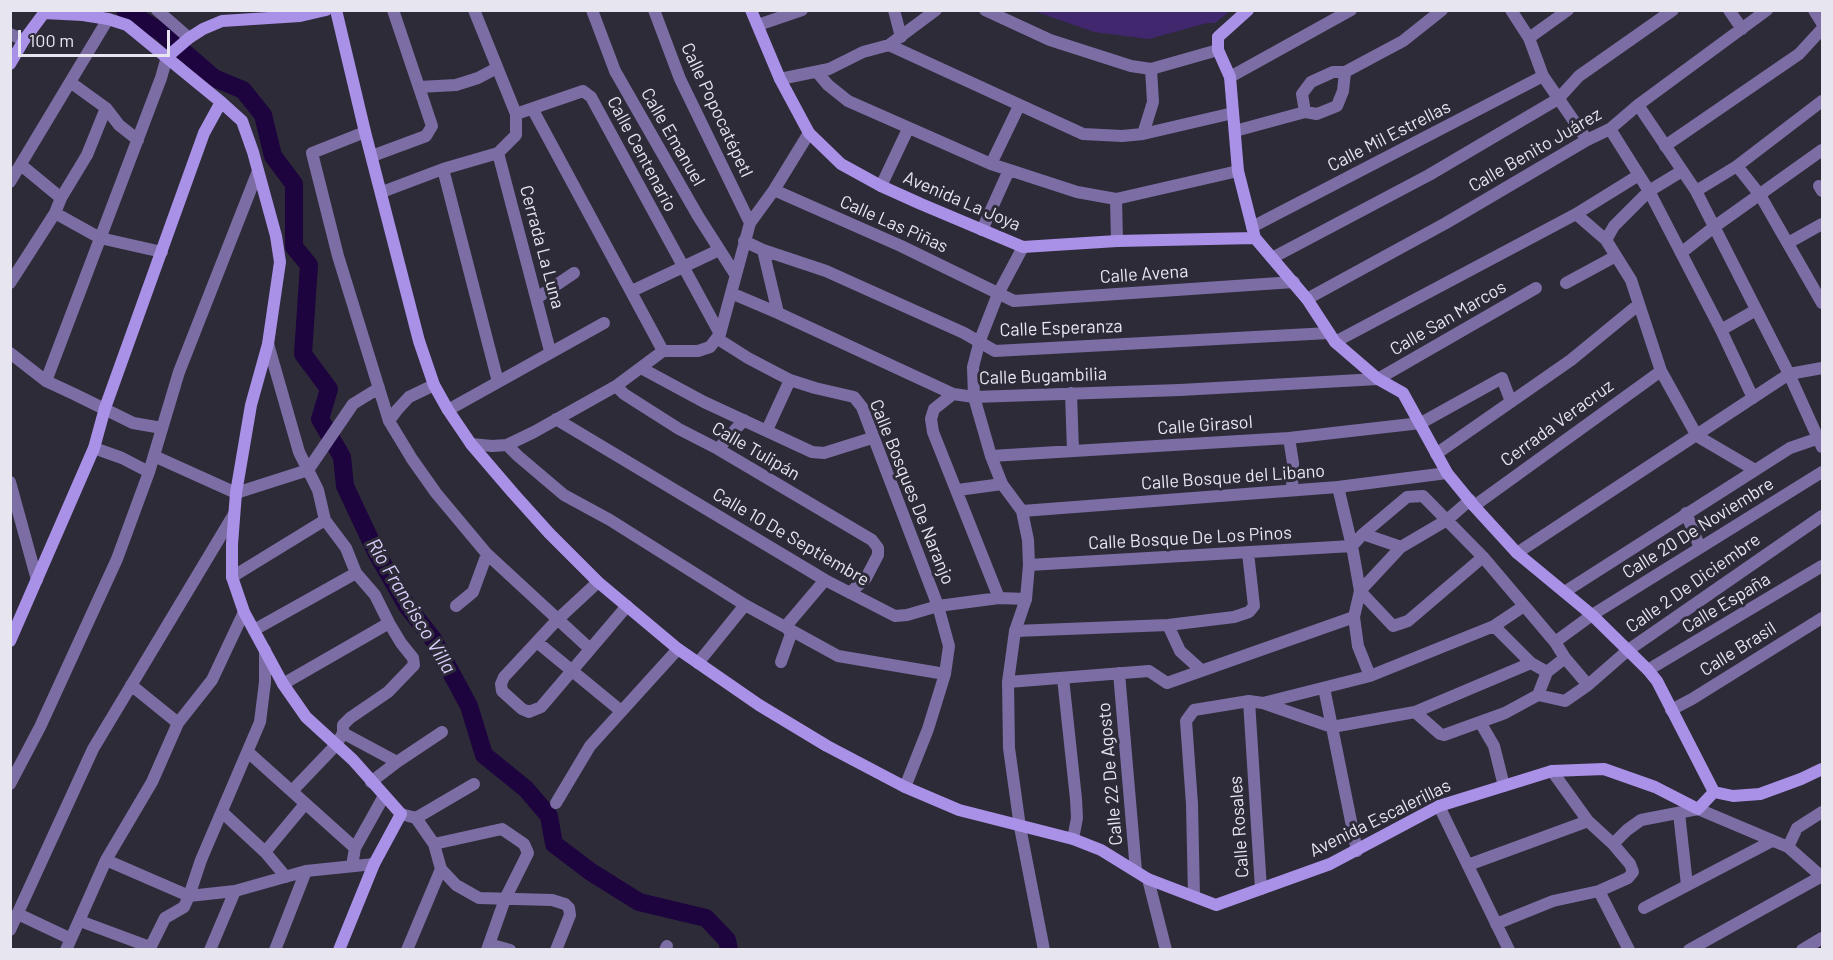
<!DOCTYPE html>
<meta charset="utf-8">
<style>
body{margin:0}
#map{position:relative;width:1833px;height:960px;overflow:hidden;background:#2e2b39;font-family:Barlow,sans-serif}
canvas{display:block}
.frame{position:absolute;inset:0;border:12px solid #e7e5ef;pointer-events:none}
.scale{position:absolute;left:18px;top:30px;width:152px;height:27px;box-sizing:border-box;border:3px solid #e7e5ef;border-top:0;padding-left:8px;font-size:18px;line-height:21px;white-space:nowrap;color:#e7e5ef;-webkit-text-stroke:4px #2e2b39;paint-order:stroke}
</style>
<div id="map">
<canvas width="1833" height="960"></canvas>
<div class="frame"></div>
<div class="scale">100 m</div>
</div>
<script>
const context = document.querySelector('canvas').getContext('2d');
context.lineJoin = 'round';
function fillPath(path, color) { context.fillStyle = color; context.fill(path, 'evenodd'); }
const shape = rows => new Path2D(rows.map(r => 'M' + r).join(''));
function stroke(path, color, width, dash) { context.strokeStyle = color; context.lineWidth = width; context.lineCap = dash ? 'butt' : 'round'; context.setLineDash(dash || []); context.stroke(path); }
function write(font, color, halo, rows, align = 'center') {
  context.font = font + ' Barlow,sans-serif'; context.lineWidth = 6; context.setLineDash([]); context.textBaseline = 'middle'; context.strokeStyle = halo; context.fillStyle = color; for (const [text, x, y, turn = 0] of rows) {
    context.save(); context.translate(x, y); context.rotate((+turn || 0) * Math.PI / 180); context.textAlign = isNaN(turn) ? turn : align; if (halo) context.strokeText(text, 0, 0); context.fillText(text, 0, 0); context.restore();
  }
}
fillPath(shape([
 [1034,11,1230,11,1215,23,1207,23,1149,39,1094,32]
]), '#40276e');
stroke(shape([
 [125,10,161,32,214,78,243,90,263,115,273,156,294,184,294,247,309,265,303,354,329,389,320,419,342,457,345,486,376,552,407,606,433,639,469,706,484,755,526,789,549,816,554,844,591,872,639,902,706,918,727,940,729,950]
]), '#1d043e', 18);
stroke(shape([
 [157,10,189,38],
 [474,10,516,114,583,91,591,97,720,334],
 [592,10,615,71,698,216,735,274],
 [654,10,680,79,750,223],
 [894,10,901,37],
 [985,10,1050,40,1131,66,1151,69,1218,50],
 [1511,10,1529,38,1543,76,1587,140],
 [1729,10,1742,29],
 [1814,10,1822,23],
 [758,25,802,10],
 [10,34,24,40],
 [1529,38,1568,10],
 [889,45,936,10],
 [817,72,828,85,848,101,991,164,1077,192,1116,199,1238,171],
 [1230,77,1351,10],
 [780,79,829,69,863,52,889,45,1083,134,1122,136,1143,134,1233,113],
 [70,82,106,108,119,125,138,140],
 [419,87,456,85,478,78,497,68],
 [1638,105,1696,191,1789,374,1822,447],
 [533,110,663,351],
 [1305,112,1317,114,1337,106,1343,91,1345,72],
 [1610,129,1649,191,1721,330,1753,398],
 [1235,131,1305,112,1302,94,1311,82,1333,72,1345,72,1403,41,1442,10],
 [365,132,312,153,338,256,389,421,412,459,436,493,487,554,590,649],
 [1143,134,1153,102,1151,69],
 [1665,146,1799,54,1822,29],
 [498,153,550,351],
 [372,156,426,136,432,126,393,10],
 [991,164,1019,106],
 [21,165,61,198],
 [1737,166,1760,195,1822,303],
 [443,169,498,382],
 [10,182,108,19],
 [881,186,908,129],
 [1819,186,1822,191],
 [774,190,901,246,1014,301,1294,282],
 [1696,191,1737,166,1822,101],
 [382,192,443,169,498,153,516,135,516,114],
 [1116,199,1117,241],
 [55,213,100,238,162,252],
 [1576,214,1606,240,1631,280,1661,371,1697,436,1755,470],
 [1252,227,1543,76],
 [982,230,1009,170],
 [1606,240,1614,226,1649,191,1682,171],
 [744,241,763,250,826,271,964,333,995,351,1329,333],
 [1788,243,1822,224],
 [763,250,778,313],
 [1681,253,1714,227,1822,150],
 [1272,258,1429,175,1558,99,1579,76,1673,10],
 [10,283,55,213,61,198,87,155,106,108],
 [1566,283,1616,256],
 [632,291,719,250],
 [731,293,778,313,953,394,974,397,1180,390,1378,379,1536,288],
 [537,298,574,273],
 [1307,299,1446,223,1587,140,1610,129,1638,105,1767,10],
 [1721,330,1756,310],
 [718,339,748,358,790,380,815,388,854,397,862,407,938,606,949,646,945,674,928,729,905,787],
 [1335,342,1576,214,1639,175],
 [268,344,299,452,318,490,325,520,346,548,356,573,375,595,389,623,401,643,413,658,414,665,388,692,350,718,343,725,343,733,336,745,292,791],
 [10,353,46,381,74,394,133,423,162,428],
 [641,368,704,402,812,452,824,453,872,438],
 [46,381,161,78,167,57],
 [616,386,624,394,679,429,718,449,872,540,878,548,878,555,866,578,850,593],
 [1071,393,1073,451],
 [953,394,934,409,931,419,933,432,999,598],
 [448,410,604,323],
 [556,419,825,580,895,616,907,615,938,606,999,598,1026,599],
 [389,421,397,410,409,397,434,385],
 [767,430,790,380],
 [1289,438,1293,463,1292,490],
 [471,444,492,446,507,445,534,432,616,386,663,351,698,351,710,347,720,334,750,223,774,190,809,133],
 [507,445,518,456,564,495,610,520,745,605,838,656,945,674],
 [94,448,122,458,149,472],
 [718,449,744,420],
 [1436,454,1571,360,1638,305],
 [154,456,236,493,308,470,353,404,379,388],
 [991,456,1289,438,1421,423,1502,378,1511,402],
 [10,482,37,580],
 [1338,487,1352,546,1363,534,1407,497,1423,496,1483,557,1555,642,1565,658,1588,685],
 [958,490,1002,484],
 [1474,506,1661,371],
 [1686,513,1700,548],
 [1363,534,1401,547,1447,520,1470,500],
 [1401,547,1360,591,1393,626,1408,621,1483,557],
 [1517,553,1789,374,1822,368],
 [232,577,325,520],
 [598,582,557,620,504,677,501,684,502,691,522,709,529,712,541,707,627,606],
 [1566,591,1790,448,1822,437],
 [456,606,473,592,487,554],
 [1168,625,1180,651,1201,670],
 [1494,626,1531,663],
 [254,630,356,573],
 [1015,631,1168,625,1234,617,1249,612,1254,606,1248,553],
 [537,642,621,711],
 [1555,642,1592,615,1822,472],
 [781,662,791,634,786,626,825,580],
 [698,663,745,605],
 [1648,670,1822,566],
 [1119,673,1136,871],
 [1370,676,1494,626,1524,606],
 [1063,678,1076,799,1077,818,1073,839],
 [1008,682,1149,671,1167,683,1354,617,1360,591,1352,546,1029,565],
 [283,684,389,623],
 [131,685,178,723],
 [1324,688,1332,727,1415,712,1531,663,1547,672,1565,658],
 [1538,695,1565,701,1588,685,1627,651,1822,516],
 [1249,701,1261,889],
 [1263,703,1370,676,1358,646,1354,617],
 [1671,710,1692,699,1822,618],
 [1415,712,1440,734,1444,735,1505,713,1538,695,1547,672],
 [1480,722,1494,746,1504,786],
 [343,733,397,762],
 [248,752,355,848],
 [371,782,397,762,442,732],
 [10,784,40,727,117,559,149,472,179,372,258,171],
 [556,803,590,746,678,649],
 [1439,806,1509,950],
 [222,812,265,852,286,877],
 [1679,813,1687,885],
 [401,814,416,818,434,844,441,869,456,885,479,898,552,900,565,904,569,908,570,915,556,950],
 [416,818,474,784],
 [1020,827,1044,950],
 [434,844,502,829,524,844,528,853,505,899,487,950],
 [1613,844,1627,830,1641,820,1698,809,1788,847,1822,877],
 [1788,847,1797,828,1822,812],
 [265,852,305,804],
 [106,860,189,896,201,860,260,722,265,682,265,650],
 [1468,865,1588,821],
 [352,866,355,848,384,796],
 [1148,879,1166,950],
 [1599,891,1629,950],
 [1194,896,1192,804,1186,721,1194,710,1249,701,1263,703,1332,727,1357,851],
 [1644,908,1772,841],
 [18,914,71,939],
 [80,921,150,947],
 [1496,924,1553,901,1599,891,1628,878,1633,872,1630,864,1613,844,1588,821,1552,771],
 [10,930,93,749,234,514],
 [489,944,510,950],
 [66,950,106,860,152,782,178,723,212,680,244,612],
 [149,950,165,918,184,907,189,896,235,891,306,871,374,864],
 [210,950,235,891],
 [275,950,306,871],
 [407,950,441,869],
 [665,950,667,946],
 [1689,950,1822,876],
 [1802,950,1822,938]
]), '#7c6ea4', 12);
stroke(shape([
 [1022,511,1338,487,1447,473],
 [1020,827,1009,748,1008,682,1015,631,1026,599,1029,565,1028,540,1022,511,1002,484,991,456,974,397,973,367,980,340,998,294,1023,247]
]), '#7c6ea4', 12);
stroke(shape([
 [336,10,365,132,419,341,434,385,448,410,471,444,513,493,549,533,598,582,678,649,759,705,827,746,905,787,959,810,1073,839,1101,850,1148,879,1216,905,1330,864,1439,806,1552,771,1604,769,1655,787,1698,809,1714,792],
 [751,10,780,79,809,133,841,164,881,186,921,204,1023,247,1117,241,1255,238],
 [1248,10,1218,37,1218,50,1230,77,1238,171,1255,238,1307,299,1335,342,1378,379,1403,393,1447,473,1474,506,1517,553,1592,615,1648,670,1657,681,1714,792],
 [167,57,189,38,203,29,222,21,300,16,326,10],
 [10,64,24,40,44,13,83,15,108,19,127,25,221,102,242,121,253,152,276,236,280,262,268,344,251,405,236,493,232,544,232,577,244,612,283,684,306,717,353,760,401,814,374,864,339,950],
 [10,641,94,448,105,408,204,133,221,102],
 [1714,792,1733,796,1760,794,1801,779,1822,769]
]), '#aa91e8', 12);
write('18px', '#e7e5ef', '#2e2b39', [
 ["Calle Popocatépetl",717,110,65],
 ["Calle Mil Estrellas",1389,136,-27],
 ["Calle Emanuel",673,137,60],
 ["Calle Benito Juárez",1535,150,-30],
 ["Calle Centenario",642,154,62],
 ["Avenida La Joya",962,201,23],
 ["Calle Las Piñas",894,224,24],
 ["Cerrada La Luna",542,247,75],
 ["Calle Avena",1144,274,-4],
 ["Calle San Marcos",1448,318,-30],
 ["Calle Esperanza",1061,328,-2],
 ["Calle Bugambilia",1043,376,-2],
 ["Cerrada Veracruz",1557,423,-36],
 ["Calle Girasol",1205,425,-4],
 ["Calle Tulipán",756,451,30],
 ["Calle Bosque del Libano",1233,477,-4],
 ["Calle Bosques De Naranjo",912,492,68],
 ["Calle 20 De Noviembre",1698,528,-32],
 ["Calle 10 De Septiembre",791,537,30],
 ["Calle Bosque De Los Pinos",1190,538,-3],
 ["Calle 2 De Diciembre",1693,583,-35],
 ["Calle España",1726,603,-31],
 ["Calle Brasil",1738,649,-32],
 ["Calle 22 De Agosto",1110,774,-95],
 ["Avenida Escalerillas",1380,818,-26],
 ["Calle Rosales",1239,827,-94]
]);
write('italic 20px', '#dcd1fe', '#2e2b39', [
 ["Río Francisco Villa",411,606,59]
]);
</script>
